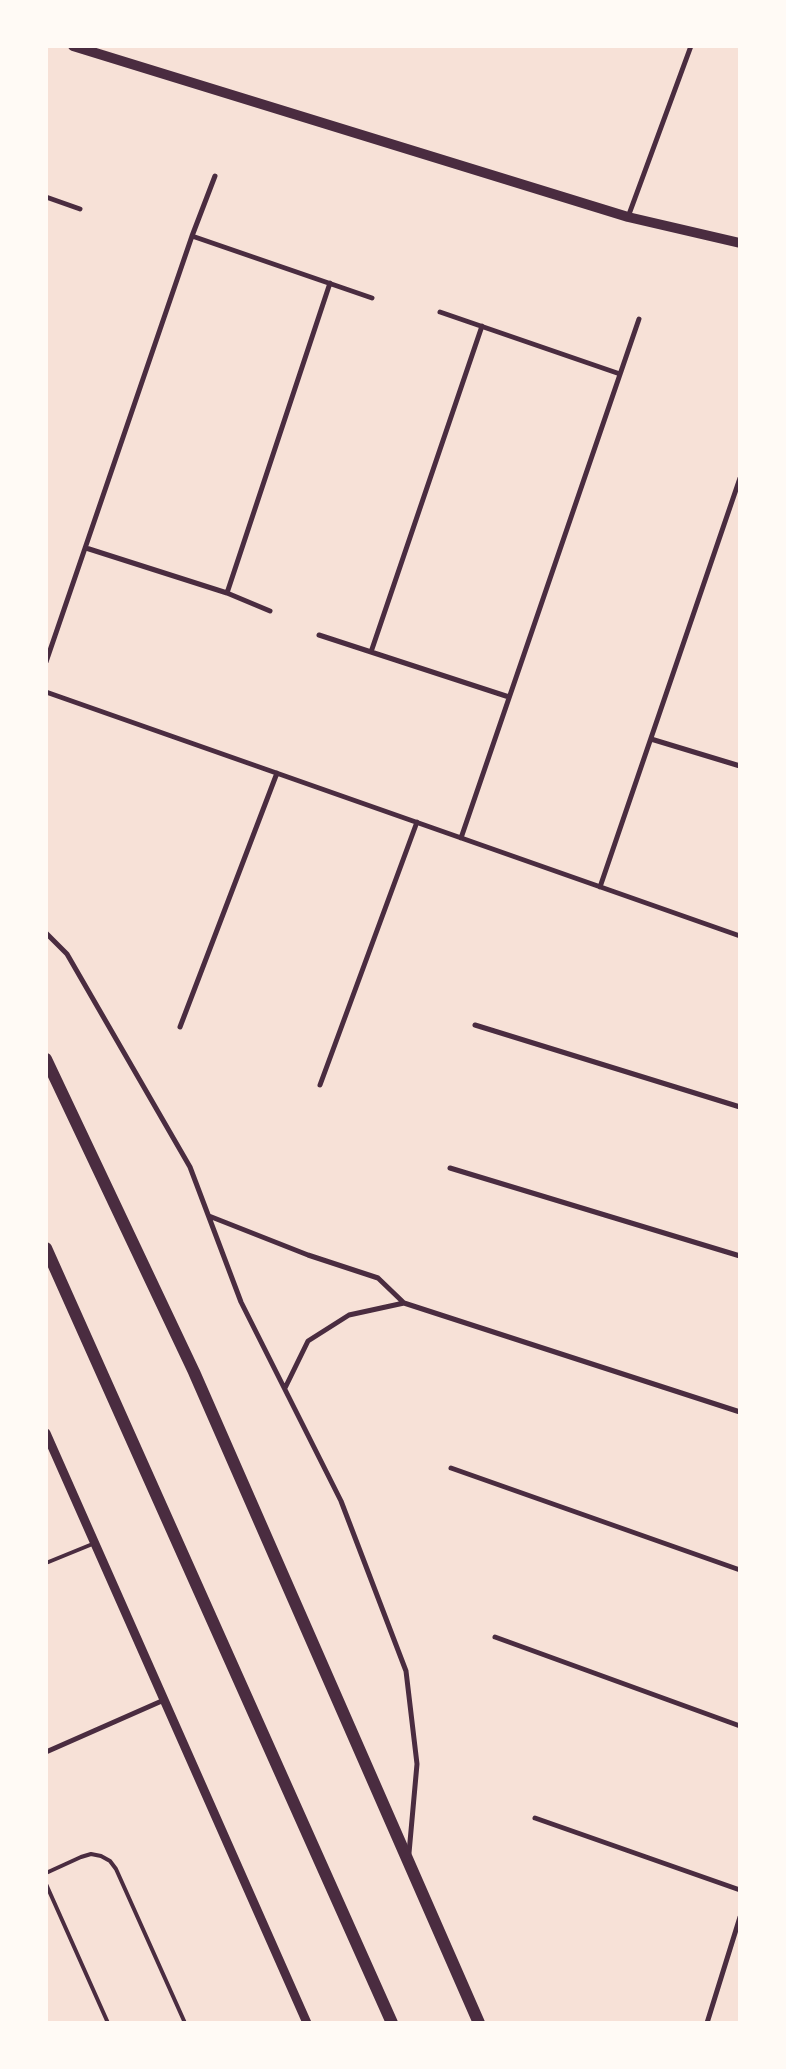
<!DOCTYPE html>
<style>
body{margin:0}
#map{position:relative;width:786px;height:2069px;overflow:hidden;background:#f7e1d7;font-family:"PT Sans",sans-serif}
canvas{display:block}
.frame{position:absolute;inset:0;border:48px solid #fffaf5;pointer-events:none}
</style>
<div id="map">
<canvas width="786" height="2069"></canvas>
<div class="frame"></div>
</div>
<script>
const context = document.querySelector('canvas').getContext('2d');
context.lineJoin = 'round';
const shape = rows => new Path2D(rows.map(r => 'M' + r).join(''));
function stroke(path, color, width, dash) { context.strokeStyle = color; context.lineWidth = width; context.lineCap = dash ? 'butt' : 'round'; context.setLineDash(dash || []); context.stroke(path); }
stroke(shape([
 [46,1563,95,1543],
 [46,1873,81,1857,91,1854,101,1856,110,1861,116,1869,185,2023],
 [46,1884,108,2023]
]), '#4a2c40', 4);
stroke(shape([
 [46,197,80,209],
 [628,217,691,46],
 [192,236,372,298],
 [440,312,620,374],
 [86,548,227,593,270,611],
 [227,593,330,283],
 [319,635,509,697],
 [371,652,482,326],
 [46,662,192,236,215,176],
 [46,692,740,936],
 [651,739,740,766],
 [461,838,639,319],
 [600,887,740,478],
 [46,933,67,954,190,1167,241,1302,341,1501,406,1671,417,1764,409,1853],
 [475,1025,740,1107],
 [180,1027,277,773],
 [320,1085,417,822],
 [450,1168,740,1256],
 [209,1216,308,1255,378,1278,404,1303,740,1412],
 [285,1388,308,1341,349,1315,404,1303],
 [451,1468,740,1570],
 [495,1637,740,1726],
 [46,1752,164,1700],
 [535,1818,740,1890],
 [707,2023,740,1917]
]), '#4a2c40', 5);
stroke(shape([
 [46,1433,307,2023]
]), '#4a2c40', 9);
stroke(shape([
 [73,46,628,217,740,243]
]), '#4a2c40', 10);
stroke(shape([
 [46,1059,194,1372,479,2023],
 [46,1248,392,2023]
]), '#4a2c40', 12);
</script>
